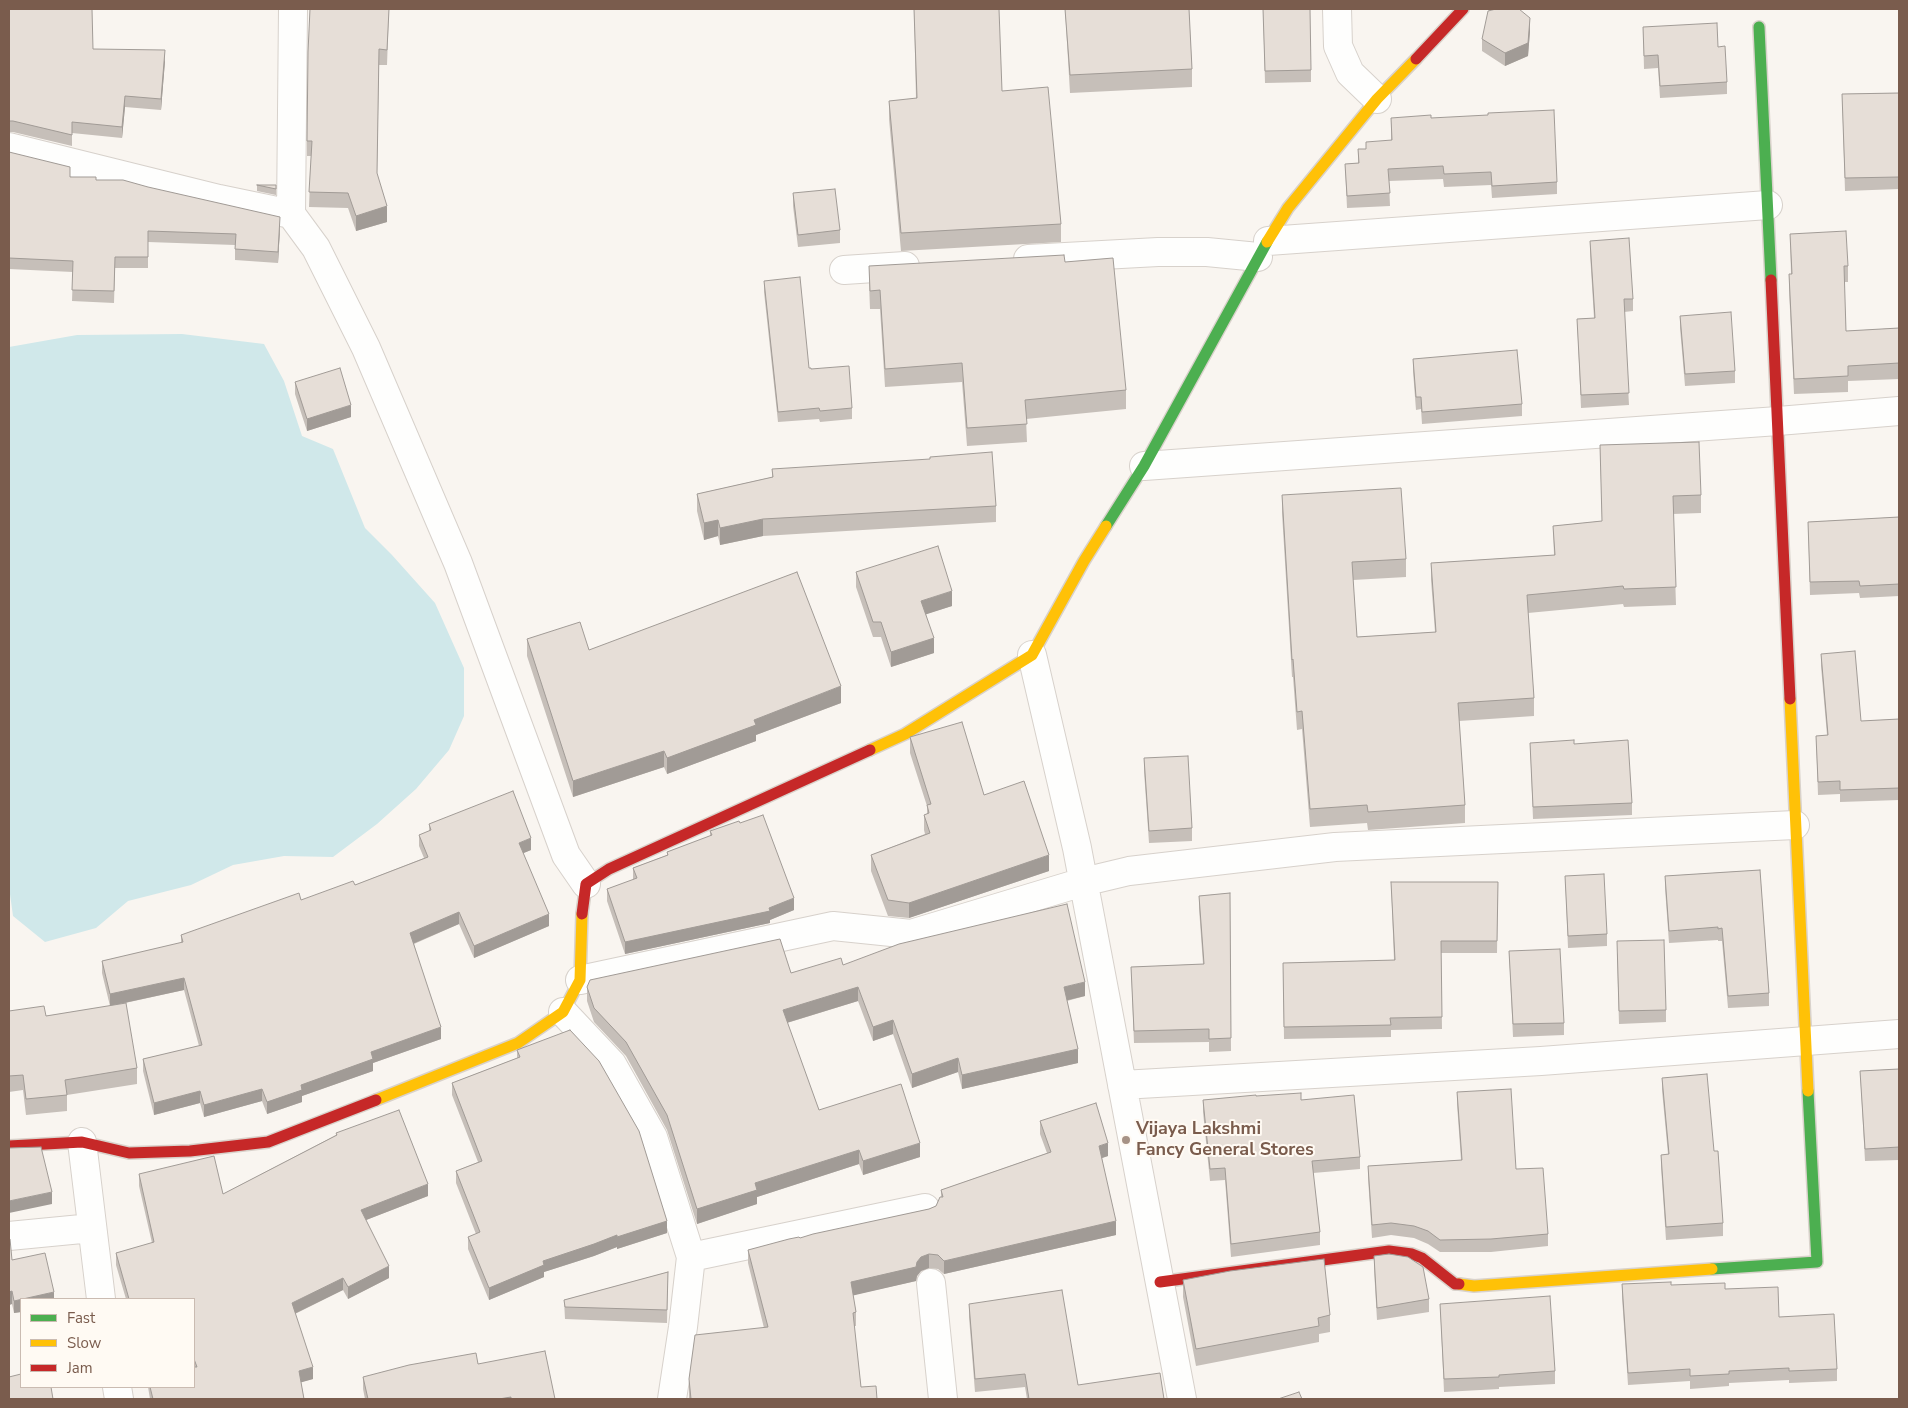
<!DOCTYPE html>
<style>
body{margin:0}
#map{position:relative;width:1908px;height:1408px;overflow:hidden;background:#f9f5f0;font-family:"Nunito Sans",sans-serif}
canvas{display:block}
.frame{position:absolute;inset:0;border:10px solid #7a5c4d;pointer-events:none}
.legend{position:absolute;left:20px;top:1298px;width:175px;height:90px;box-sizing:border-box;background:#fffaf3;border:1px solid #cabbb1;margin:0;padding:6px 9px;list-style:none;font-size:15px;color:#7a5c4d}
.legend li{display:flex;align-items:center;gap:10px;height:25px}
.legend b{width:25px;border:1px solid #cabbb1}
</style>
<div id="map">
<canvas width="1908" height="1408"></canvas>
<div class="frame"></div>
<ul class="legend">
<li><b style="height:6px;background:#4caf50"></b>Fast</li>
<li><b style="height:6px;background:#ffc107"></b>Slow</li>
<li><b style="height:6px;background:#c62828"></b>Jam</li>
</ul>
</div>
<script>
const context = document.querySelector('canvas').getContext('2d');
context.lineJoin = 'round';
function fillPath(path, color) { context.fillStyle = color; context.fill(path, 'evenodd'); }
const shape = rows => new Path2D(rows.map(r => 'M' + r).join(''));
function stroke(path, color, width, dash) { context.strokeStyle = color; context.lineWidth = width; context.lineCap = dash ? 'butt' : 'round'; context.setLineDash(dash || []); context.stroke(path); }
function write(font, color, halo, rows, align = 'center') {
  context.font = font + ' "Nunito Sans",sans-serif'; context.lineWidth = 4; context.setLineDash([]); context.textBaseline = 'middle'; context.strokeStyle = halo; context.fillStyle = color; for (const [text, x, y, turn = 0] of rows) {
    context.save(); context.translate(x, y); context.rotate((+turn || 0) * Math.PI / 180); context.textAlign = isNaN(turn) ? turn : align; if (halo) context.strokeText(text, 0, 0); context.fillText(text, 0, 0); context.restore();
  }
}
fillPath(shape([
 [182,334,264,344,284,381,302,436,333,449,365,528,392,555,435,603,464,668,464,716,449,750,416,789,377,824,333,857,284,856,233,865,191,885,128,901,96,928,45,942,13,916,9,887,9,347,77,335]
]), '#d0e8ea');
const street = shape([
 [1337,9,1338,46,1350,73,1377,99],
 [9,147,219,199,291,214,316,248,366,348,458,563,566,855,586,884],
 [291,214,293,9],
 [1268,241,1768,205],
 [1028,259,1158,252,1207,252,1258,257],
 [844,270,905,266],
 [1144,466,1778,421,1899,411],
 [1032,655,1077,848,1182,1399],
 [580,980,833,926,911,934,1083,882,1129,871,1335,847,1795,825],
 [563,1012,612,1064,653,1137,691,1257,683,1327,672,1399],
 [1122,1085,1541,1061,1899,1034],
 [82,1142,101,1299],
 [9,1236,92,1228],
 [691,1257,925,1208],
 [931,1283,943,1399],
 [117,1387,119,1399]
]);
const fast = shape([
 [1759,27,1771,280],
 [1106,526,1144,466,1267,242],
 [1712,1269,1817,1262,1808,1091]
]);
const slow = shape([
 [1267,242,1288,208,1377,99,1416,59],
 [1790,699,1808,1091],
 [870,750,905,734,1032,655,1084,561,1106,526],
 [376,1100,518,1043,563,1012,580,980,582,914],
 [1459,1284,1474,1286,1712,1269]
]);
const jam = shape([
 [1416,59,1463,9],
 [1771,280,1790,699],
 [582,914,586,884,609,869,870,750],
 [9,1146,82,1142,129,1153,190,1151,268,1142,376,1100],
 [1160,1282,1389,1251,1412,1254,1422,1258,1455,1284,1459,1284]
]);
stroke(street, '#d7d1cb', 30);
stroke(fast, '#d9d2cb', 14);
stroke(slow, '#d9d2cb', 14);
stroke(jam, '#d9d2cb', 14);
stroke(street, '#fefefd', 28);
stroke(fast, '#4caf50', 11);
stroke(slow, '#ffc107', 11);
stroke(jam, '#c62828', 11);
fillPath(shape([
 [9,9,93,49,165,61,161,110,125,107,122,138,72,133,72,146,13,132,9,132],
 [389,9,387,65,379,65,377,174,387,222,356,231,348,208,309,207,311,156,307,156,307,141],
 [739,9,754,9,739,10],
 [914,9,1002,91,1061,224,1061,242,901,251,889,119,889,101,916,99],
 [1065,9,1189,9,1192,69,1192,87,1070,93],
 [1263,9,1311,70,1311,82,1265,83],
 [1643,27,1727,82,1727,94,1660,98,1658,68,1644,69],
 [1530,31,1528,56,1505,66,1482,51,1482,39],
 [1899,93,1899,189,1845,191,1842,94],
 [1391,118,1431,118,1557,182,1557,194,1492,198,1491,185,1444,187,1443,179,1389,181,1390,206,1347,208,1345,164,1358,163,1358,149,1366,149,1391,140],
 [9,152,70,177,96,180,280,228,278,263,235,260,235,245,148,242,148,268,115,268,114,303,72,301,73,272,9,269],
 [257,185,276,185,276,195,257,191],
 [793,193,840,230,840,243,798,247,793,206],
 [1790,234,1848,266,1848,282,1844,282,1846,331,1899,328,1899,379,1848,381,1848,392,1794,394,1789,289,1789,274,1791,274],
 [1590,241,1633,299,1633,311,1624,312,1629,405,1581,408,1577,319,1594,318,1590,253],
 [1065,262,1126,390,1126,409,1026,419,1027,442,967,446,962,382,885,387,880,309,870,309,869,284,869,266],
 [764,281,809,368,811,369,852,408,852,419,820,422,819,419,778,422,764,292],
 [1680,316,1735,371,1735,383,1685,386,1680,328],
 [1413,359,1522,404,1522,416,1422,424,1421,409,1416,410,1413,371],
 [295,382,351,417,307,431,295,394],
 [1600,445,1701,495,1701,513,1673,514,1676,605,1624,607,1623,604,1528,613,1534,698,1534,716,1459,721,1465,805,1465,823,1368,830,1367,823,1310,827,1302,729,1297,730,1293,677,1292,677,1282,513,1282,495,1406,559,1406,577,1353,580,1357,637,1435,632,1431,580,1431,563,1554,555,1553,526,1602,521],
 [772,469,996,506,996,522,763,536,720,545,718,536,704,540,697,511,697,494,772,477],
 [1899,517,1899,596,1860,598,1859,593,1810,595,1808,522],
 [856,572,952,606,926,614,934,653,891,667,881,637,873,637,856,587],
 [527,639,589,650,841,703,756,735,756,741,667,774,664,767,573,797,527,656],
 [1821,654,1861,721,1899,719,1899,800,1840,802,1840,794,1818,795,1816,736,1827,735,1821,666],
 [910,737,984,795,1049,871,909,918,888,916,871,871,871,855,925,834,924,830,924,815,927,814,927,806,910,753],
 [1530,743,1574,744,1632,803,1632,815,1533,819],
 [1144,758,1192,828,1192,841,1149,843,1144,771],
 [740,823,794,910,770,920,770,923,625,954,607,901,607,889,633,880,633,868,667,855,667,852,710,836,710,831],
 [429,824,531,850,523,853,549,926,474,958,459,924,414,944,441,1039,373,1063,373,1071,302,1096,302,1102,267,1114,262,1101,204,1117,200,1103,154,1115,143,1071,143,1059,199,1046,184,990,116,1005,137,1068,137,1084,67,1095,67,1111,26,1115,23,1090,9,1092,9,1011,46,1016,110,1006,102,973,102,961,181,943,181,935,355,885,424,858,419,846,419,835,429,831],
 [1760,870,1769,993,1769,1006,1728,1008,1722,941,1718,941,1718,940,1669,943,1665,888,1665,876],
 [1565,876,1607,934,1607,946,1568,948],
 [1391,882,1498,882,1497,953,1441,953,1442,1029,1391,1030,1391,1037,1284,1039,1283,963,1394,960],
 [1230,893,1231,1051,1209,1052,1209,1042,1134,1043,1131,967,1203,964,1199,908,1199,896],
 [1509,951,1564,1023,1564,1035,1513,1037],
 [1617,953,1666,1010,1666,1022,1619,1024],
 [843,965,1085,996,1067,1001,1078,1063,962,1089,958,1072,912,1088,893,1034,873,1041,858,1001,787,1023,819,1110,920,1157,863,1175,859,1164,757,1197,757,1204,697,1224,667,1130,626,1056,594,1022,587,1001,587,987,791,973],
 [517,1050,667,1233,617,1249,617,1247,594,1256,544,1272,544,1277,489,1300,468,1249,468,1237,476,1234,456,1183,456,1171,478,1162,452,1095,452,1083,517,1058],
 [1899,1069,1899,1160,1865,1161,1860,1071],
 [1662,1078,1723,1223,1723,1236,1666,1240,1661,1167,1661,1155,1668,1154,1662,1090],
 [1457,1092,1516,1169,1548,1234,1548,1246,1491,1252,1440,1252,1428,1244,1414,1238,1391,1235,1372,1238,1368,1178,1368,1166,1461,1160,1457,1104],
 [1256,1096,1301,1100,1360,1157,1360,1169,1313,1173,1320,1232,1320,1245,1231,1257,1225,1180,1210,1181,1203,1112,1203,1100],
 [1040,1121,1108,1156,1102,1158,1116,1235,944,1274,938,1269,929,1268,921,1271,917,1276,916,1281,853,1295,856,1312,856,1326,854,1326,861,1387,877,1399,689,1399,689,1379,764,1328,748,1263,748,1250,929,1209,936,1206,941,1197,941,1190,1047,1153,1040,1134],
 [336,1133,428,1196,366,1220,389,1278,348,1299,343,1290,295,1314,313,1379,301,1382,304,1399,150,1399,148,1387,194,1387,194,1299,126,1299,116,1265,116,1253,152,1243,139,1186,139,1174,223,1194,336,1135],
 [1374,1256,1429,1299,1429,1312,1377,1320,1374,1269],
 [12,1260,54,1299,21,1299,21,1312,14,1313,12,1304,9,1305],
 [668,1272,667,1323,565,1319,564,1300],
 [1183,1280,1330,1315,1330,1332,1319,1334,1319,1342,1196,1366,1183,1297],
 [1622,1284,1671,1285,1725,1289,1779,1317,1837,1369,1837,1381,1789,1383,1789,1380,1729,1383,1729,1386,1690,1389,1690,1381,1628,1385,1622,1297],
 [969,1304,1078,1385,1164,1399,1027,1399,1025,1387,975,1392,969,1317],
 [1440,1304,1555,1371,1555,1384,1499,1387,1499,1389,1444,1392],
 [478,1364,555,1399,365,1399,363,1389,363,1377]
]), '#c6bfb9');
fillPath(shape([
 [1530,18,1530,31,1528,56,1505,66,1505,53],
 [165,50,165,61,161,110,161,99],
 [125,96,125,107,122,138,122,127],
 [387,206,387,222,356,231,356,216],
 [280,217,280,228,278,263,278,252],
 [351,405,351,417,307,431,307,419],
 [763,519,763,536,720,545,720,528],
 [718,520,718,536,704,540,704,523],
 [952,591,952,606,921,616,921,601],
 [934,638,934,653,891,667,891,652],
 [841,686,841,703,756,735,756,741,667,774,667,758,754,720],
 [664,751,664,767,573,797,573,781],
 [531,838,531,850,519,855,519,843],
 [1049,855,1049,871,909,918,909,903],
 [794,898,794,910,770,920,770,923,625,954,625,942,769,908],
 [459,912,459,924,410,945,410,933],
 [549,914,549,926,474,958,474,946],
 [184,978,184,990,110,1006,110,994],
 [1085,982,1085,996,1064,1001,1064,987],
 [858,987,858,1001,783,1024,783,1010],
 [893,1020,893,1034,873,1041,873,1027],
 [441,1027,441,1039,373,1063,373,1071,302,1096,302,1102,267,1114,267,1102,301,1085,371,1052],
 [1078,1049,1078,1063,962,1089,962,1075],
 [958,1058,958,1072,912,1088,912,1074],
 [262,1089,262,1101,204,1117,204,1105],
 [200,1091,200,1103,154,1115,154,1103],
 [920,1143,920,1157,863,1175,863,1161],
 [1108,1143,1108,1156,1099,1159,1099,1146],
 [859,1150,859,1164,757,1197,757,1204,697,1224,697,1209,755,1183],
 [428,1184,428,1196,361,1222,361,1210],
 [52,1192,52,1204,9,1213,9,1201],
 [667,1221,667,1233,617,1249,617,1247,594,1256,544,1272,544,1277,489,1300,489,1288,543,1261,617,1235],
 [1116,1221,1116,1235,944,1274,944,1261],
 [929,1254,929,1268,921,1271,917,1276,916,1281,851,1296,851,1282,917,1262,921,1257],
 [389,1266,389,1278,348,1299,348,1287],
 [343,1278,343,1290,292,1315,292,1303],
 [12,1291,12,1304,9,1305,9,1292],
 [54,1292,54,1299,21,1299,21,1312,14,1313,14,1301],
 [313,1367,313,1379,299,1383,299,1371],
 [511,1397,511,1399,499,1399]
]), '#a19b96');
const building = shape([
 [9,9,92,9,93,49,165,50,161,99,125,96,122,127,72,122,72,135,13,121,9,121,9,9],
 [310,9,389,9,387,50,379,49,377,173,387,206,356,216,348,193,309,192,312,141,307,141,308,52,310,9],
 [914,9,999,9,1002,91,1048,87,1061,224,901,233,889,101,917,98,914,9],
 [1065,9,1189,9,1192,69,1070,75,1065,9],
 [1263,9,1310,9,1311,70,1265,71,1263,9],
 [1496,9,1519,9,1530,18,1528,43,1505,53,1482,39,1488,11,1496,9],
 [1717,23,1718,47,1725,46,1727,82,1660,86,1658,55,1644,56,1643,27,1717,23],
 [1899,93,1899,177,1845,178,1842,94,1899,93],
 [1554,110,1557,182,1492,186,1491,172,1444,174,1443,166,1388,169,1390,193,1347,196,1345,164,1359,163,1358,149,1366,149,1366,142,1392,140,1391,118,1431,115,1431,118,1488,115,1488,113,1554,110],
 [9,152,70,167,70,177,96,177,96,180,123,180,148,187,280,217,278,252,235,249,236,234,148,231,148,257,115,257,114,291,72,290,73,261,9,258,9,152],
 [257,185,276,185,276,189,257,185],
 [835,189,840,230,798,235,793,193,835,189],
 [1846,231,1848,266,1844,266,1846,331,1899,328,1899,363,1848,366,1848,376,1794,379,1789,274,1792,274,1790,234,1846,231],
 [1629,238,1633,299,1624,299,1629,393,1581,395,1577,319,1595,318,1590,241,1629,238],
 [1064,255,1065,262,1113,258,1126,390,1025,400,1027,424,967,428,962,363,885,369,880,290,870,291,869,266,1064,255],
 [800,277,809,368,811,368,811,369,849,366,852,408,820,411,819,408,778,412,764,281,800,277],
 [1731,312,1735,371,1685,374,1680,316,1731,312],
 [1517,350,1522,404,1422,412,1421,397,1416,397,1413,359,1517,350],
 [340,368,351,405,307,419,295,382,340,368],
 [1699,442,1701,495,1673,496,1676,587,1624,589,1623,586,1527,595,1534,698,1458,703,1465,805,1368,812,1367,805,1310,809,1302,711,1297,712,1293,659,1292,660,1282,495,1401,488,1406,559,1352,562,1357,637,1436,632,1431,563,1555,555,1553,526,1602,521,1600,445,1699,442],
 [992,452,996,506,763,519,720,528,718,520,704,523,697,494,773,477,772,469,930,459,930,457,992,452],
 [1899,517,1899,584,1860,586,1859,581,1810,582,1808,522,1899,517],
 [938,546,952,591,921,601,934,638,891,652,881,622,873,622,856,572,938,546],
 [797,572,841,686,754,720,756,725,667,758,664,751,573,781,527,639,580,622,589,650,797,572],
 [1855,651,1861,721,1899,719,1899,788,1840,790,1840,781,1818,782,1816,736,1828,735,1821,654,1855,651],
 [962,722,984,795,1024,781,1049,855,909,903,888,900,871,855,930,833,924,815,929,813,927,805,931,804,910,737,962,722],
 [1574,740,1574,744,1628,740,1632,803,1533,807,1530,743,1574,740],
 [1188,756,1192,828,1149,831,1144,758,1188,756],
 [513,791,531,838,519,843,549,914,474,946,459,912,410,933,441,1027,371,1052,373,1059,301,1085,302,1090,267,1102,262,1089,204,1105,200,1091,154,1103,143,1059,202,1045,184,978,110,994,102,961,183,942,181,935,299,893,301,900,353,881,355,885,428,857,419,835,431,830,429,824,513,791],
 [763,815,794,898,769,908,770,911,625,942,607,889,637,878,633,868,668,855,667,852,712,835,710,831,739,821,740,823,763,815],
 [1760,870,1769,993,1728,996,1722,928,1718,929,1718,927,1669,931,1665,876,1760,870],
 [1604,874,1607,934,1568,936,1565,876,1604,874],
 [1391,882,1498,882,1497,941,1441,941,1442,1017,1390,1018,1391,1025,1284,1027,1283,963,1395,960,1391,882],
 [1230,893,1231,1038,1209,1039,1209,1029,1134,1031,1131,967,1204,964,1199,896,1230,893],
 [1067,904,1085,982,1064,987,1078,1049,962,1075,958,1058,912,1074,893,1020,873,1027,858,987,783,1010,819,1110,901,1084,920,1143,863,1161,859,1150,755,1183,757,1190,697,1209,667,1115,626,1042,594,1008,587,987,590,980,780,939,791,973,841,958,843,965,899,944,1067,904],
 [1664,940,1666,1010,1619,1011,1617,941,1664,940],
 [1560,949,1564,1023,1513,1024,1509,951,1560,949],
 [126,1003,137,1068,65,1080,67,1095,26,1099,23,1075,9,1076,9,1011,44,1006,46,1016,126,1003],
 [570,1030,599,1061,639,1131,667,1221,617,1237,617,1235,594,1244,543,1261,544,1265,489,1288,468,1237,480,1232,456,1171,482,1161,452,1083,520,1057,517,1050,570,1030],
 [1899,1069,1899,1147,1865,1149,1860,1071,1899,1069],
 [1707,1074,1714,1151,1718,1151,1723,1223,1666,1227,1661,1155,1669,1154,1662,1078,1707,1074],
 [1511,1089,1516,1169,1543,1168,1548,1234,1491,1239,1440,1240,1428,1231,1414,1226,1391,1223,1372,1225,1368,1166,1462,1160,1457,1092,1511,1089],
 [1301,1093,1301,1100,1354,1095,1360,1157,1312,1161,1320,1232,1231,1244,1225,1168,1210,1169,1203,1100,1256,1095,1256,1096,1301,1093],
 [1096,1103,1108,1143,1099,1146,1116,1221,944,1261,938,1255,929,1254,921,1257,917,1262,916,1267,851,1282,856,1312,853,1313,861,1387,876,1386,877,1399,691,1399,689,1379,695,1335,768,1327,748,1250,789,1239,799,1237,800,1238,813,1234,929,1209,936,1206,940,1197,943,1197,941,1190,1051,1152,1040,1121,1096,1103],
 [399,1110,428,1184,361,1210,389,1266,348,1287,343,1278,292,1303,313,1367,299,1371,304,1399,153,1399,150,1387,194,1387,194,1367,197,1367,194,1359,194,1299,129,1299,116,1253,154,1242,139,1174,214,1156,223,1194,337,1135,336,1133,399,1110],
 [41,1147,52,1192,9,1201,9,1148,41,1147],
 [9,1239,10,1239,12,1260,45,1253,54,1292,14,1301,12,1291,9,1292,9,1239],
 [1389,1254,1408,1257,1423,1267,1429,1299,1377,1308,1374,1256,1389,1254],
 [1324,1259,1330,1315,1318,1318,1319,1326,1196,1349,1183,1280,1230,1271,1324,1259],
 [668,1272,667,1310,565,1307,564,1300,668,1272],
 [1671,1282,1671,1285,1725,1283,1725,1289,1778,1287,1779,1317,1834,1314,1837,1369,1789,1371,1789,1368,1729,1371,1729,1374,1690,1376,1690,1369,1628,1373,1622,1284,1671,1282],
 [1062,1290,1078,1385,1160,1373,1164,1399,1029,1399,1025,1374,975,1379,969,1304,1062,1290],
 [1550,1296,1555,1371,1499,1375,1499,1377,1444,1379,1440,1304,1550,1296],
 [545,1351,555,1399,511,1399,511,1397,499,1399,368,1399,363,1377,409,1365,476,1353,478,1364,545,1351],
 [21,1374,21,1387,51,1387,53,1399,9,1399,9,1377,21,1374],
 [1299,1392,1302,1399,1278,1399,1299,1392]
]);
fillPath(building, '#e6ded7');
stroke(building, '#a19b96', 1);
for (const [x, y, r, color] of [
 [1126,1140,5,"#a69286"]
]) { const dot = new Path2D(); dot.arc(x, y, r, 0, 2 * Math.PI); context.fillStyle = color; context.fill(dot); stroke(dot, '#fffaf3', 2); }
write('bold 18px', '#7a5c4d', '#fffaf3', [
 ["Vijaya Lakshmi",1136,1130],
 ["Fancy General Stores",1136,1151]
], 'left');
</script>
